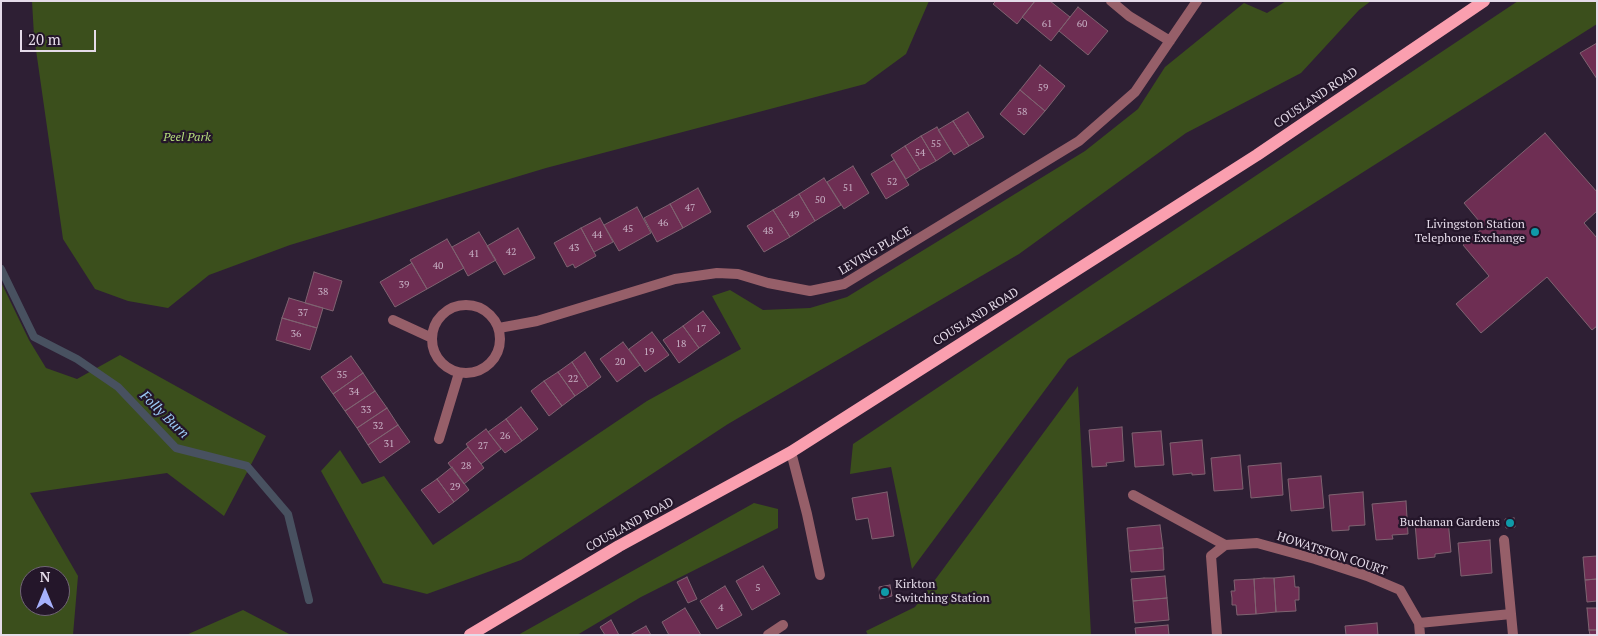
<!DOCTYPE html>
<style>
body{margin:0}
#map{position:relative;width:1598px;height:636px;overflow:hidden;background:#2e1f34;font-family:"PT Serif",serif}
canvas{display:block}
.frame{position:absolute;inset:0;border:2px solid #e5dbe9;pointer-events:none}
.north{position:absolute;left:20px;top:566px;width:50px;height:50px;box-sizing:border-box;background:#24162a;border:1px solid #716576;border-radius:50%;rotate:0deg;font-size:14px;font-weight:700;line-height:20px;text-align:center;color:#e5dbe9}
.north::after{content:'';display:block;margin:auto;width:18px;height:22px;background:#a6b1fc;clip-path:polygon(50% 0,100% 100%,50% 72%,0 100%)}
.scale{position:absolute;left:20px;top:30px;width:76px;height:22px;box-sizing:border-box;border:2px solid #e5dbe9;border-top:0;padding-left:6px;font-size:15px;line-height:18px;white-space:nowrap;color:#e5dbe9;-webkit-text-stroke:4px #24162a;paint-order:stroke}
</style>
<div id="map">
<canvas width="1598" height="636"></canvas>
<div class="frame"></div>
<div class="north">N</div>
<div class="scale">20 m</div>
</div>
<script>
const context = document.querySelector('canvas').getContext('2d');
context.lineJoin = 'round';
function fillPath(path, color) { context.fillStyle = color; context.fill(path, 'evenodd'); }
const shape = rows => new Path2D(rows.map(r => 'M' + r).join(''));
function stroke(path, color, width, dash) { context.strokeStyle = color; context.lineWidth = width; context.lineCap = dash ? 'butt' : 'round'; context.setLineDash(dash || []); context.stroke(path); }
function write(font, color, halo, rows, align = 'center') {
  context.font = font + ' "PT Serif",serif'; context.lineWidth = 4.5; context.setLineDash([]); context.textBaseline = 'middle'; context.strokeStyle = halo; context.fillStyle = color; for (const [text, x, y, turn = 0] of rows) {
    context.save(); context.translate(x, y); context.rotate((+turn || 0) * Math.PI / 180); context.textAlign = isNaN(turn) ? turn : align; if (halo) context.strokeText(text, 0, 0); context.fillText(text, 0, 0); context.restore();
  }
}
fillPath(shape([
 [32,1,929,1,906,54,865,84,546,168,290,245,209,275,168,308,128,301,95,289,63,239,34,36],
 [1286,1,1371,1,1359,10,1301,73,1186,133,1019,254,728,424,521,560,427,594,383,583,321,471,340,450,362,484,384,476,433,545,647,401,741,349,712,296,730,290,763,310,810,308,847,297,1085,151,1138,109,1165,67,1244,3,1267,13],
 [1518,1,1597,1,1597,24,1068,359,912,569,891,467,850,474,853,444],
 [1,282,29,340,46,368,77,379,120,355,266,436,224,516,167,473,30,493,78,576,73,635,1,635],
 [30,576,60,576,60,606,30,606],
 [1078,386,1091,635,868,635,866,631,915,607],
 [754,503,778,509,778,528,641,597,577,635,518,635],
 [243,610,291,635,186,635]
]), '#3b4f1c');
stroke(shape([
 [1,269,34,337,77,359,118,387,176,448,247,466,288,514,309,600]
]), '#485160', 8);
const building = shape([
 [996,1,1035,1,1017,24,993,4,996,1],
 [1035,1,1050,1,1070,17,1051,41,1022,17,1035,1],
 [1078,7,1108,31,1088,55,1059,31,1078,7],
 [1597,43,1597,79,1580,53,1597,43],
 [1040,65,1065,86,1045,111,1020,90,1040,65],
 [1020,90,1045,111,1024,135,1000,114,1020,90],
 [968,112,984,137,969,146,953,121,968,112],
 [953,121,969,146,954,155,938,130,953,121],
 [937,127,951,151,936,161,921,136,937,127],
 [1545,133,1597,192,1597,211,1584,223,1597,238,1597,326,1592,330,1547,277,1481,333,1456,304,1489,276,1463,245,1484,227,1464,203,1545,133],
 [921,136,936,161,920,170,905,146,921,136],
 [905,146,920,170,906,179,891,155,905,146],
 [894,160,909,185,886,199,871,174,894,160],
 [853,166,869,193,844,209,827,182,853,166],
 [824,178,841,205,815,221,799,194,824,178],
 [698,188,711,212,683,228,670,204,698,188],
 [799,194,815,221,790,237,773,210,799,194],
 [670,204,683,228,657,242,644,218,670,204],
 [637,207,651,233,619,251,604,225,637,207],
 [773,210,790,237,764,252,747,226,773,210],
 [600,218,613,242,594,252,581,228,600,218],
 [518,228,535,258,504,275,487,246,518,228],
 [581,228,596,256,575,268,573,264,567,267,554,243,581,228],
 [479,232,496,260,468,276,452,247,479,232],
 [447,239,464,268,427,289,410,260,447,239],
 [412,263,427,289,395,307,380,282,412,263],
 [314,272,342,281,333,311,305,303,314,272],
 [289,298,323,308,317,328,282,318,289,298],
 [703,311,720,333,699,348,683,326,703,311],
 [282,318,317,328,310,350,276,340,282,318],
 [683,326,699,348,679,363,663,340,683,326],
 [652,332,669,355,645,372,629,349,652,332],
 [623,342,640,365,617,382,600,359,623,342],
 [585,352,601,377,588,387,572,362,585,352],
 [351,356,363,373,333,394,321,377,351,356],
 [572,362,588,387,575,396,558,372,572,362],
 [558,372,575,396,562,406,544,381,558,372],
 [363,373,375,391,345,411,333,394,363,373],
 [544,381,562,406,549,416,531,391,544,381],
 [375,391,387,408,357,428,345,411,375,391],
 [521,407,538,429,522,441,506,419,521,407],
 [387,408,398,425,368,445,357,428,387,408],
 [506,419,522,441,505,453,488,432,506,419],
 [398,425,410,442,380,463,368,445,398,425],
 [1122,427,1124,461,1106,463,1107,466,1092,467,1089,430,1122,427],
 [486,429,501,449,481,464,466,444,486,429],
 [1161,431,1164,465,1135,467,1132,433,1161,431],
 [1202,440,1205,474,1192,475,1192,473,1173,475,1170,443,1202,440],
 [468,447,484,468,464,484,448,463,468,447],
 [1240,455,1243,489,1214,491,1211,458,1240,455],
 [1281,463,1283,495,1251,498,1248,466,1281,463],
 [452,467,469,490,454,502,437,479,452,467],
 [1321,476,1324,508,1291,511,1288,479,1321,476],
 [437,479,454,502,439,513,421,490,437,479],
 [887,492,894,536,872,539,868,518,856,520,852,498,887,492],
 [1363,492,1365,525,1349,526,1349,530,1332,531,1329,495,1363,492],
 [1406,501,1408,534,1392,535,1393,539,1376,540,1372,504,1406,501],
 [1514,518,1515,527,1506,528,1505,519,1514,518],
 [1448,520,1451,552,1435,554,1435,557,1418,559,1415,523,1448,520],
 [1160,525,1163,548,1129,551,1127,528,1160,525],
 [1490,540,1492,573,1461,576,1458,543,1490,540],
 [1163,548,1164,570,1131,572,1129,551,1163,548],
 [1597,556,1597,579,1585,580,1583,557,1597,556],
 [763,566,780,594,752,610,736,581,763,566],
 [1165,576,1167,598,1133,601,1131,579,1165,576],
 [1294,576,1295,587,1299,587,1299,600,1295,600,1296,611,1276,612,1274,578,1294,576],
 [687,577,697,599,688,603,677,582,687,577],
 [1264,578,1274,578,1276,612,1256,614,1254,579,1264,578],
 [1254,579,1256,614,1237,615,1236,605,1232,605,1232,598,1231,591,1235,591,1234,580,1254,579],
 [1597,579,1597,601,1587,602,1585,580,1597,579],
 [890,585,892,596,880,599,879,587,890,585],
 [725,586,742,615,717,629,700,601,725,586],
 [1167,598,1169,620,1135,623,1133,601,1167,598],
 [685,608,701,635,669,635,662,622,685,608],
 [1587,608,1597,608,1597,630,1589,630,1587,608],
 [611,620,619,635,605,635,600,627,611,620],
 [1377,623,1378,635,1346,635,1345,626,1377,623],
 [1168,625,1169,635,1136,635,1135,628,1168,625],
 [646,626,651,635,630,635,646,626],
 [1589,630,1597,630,1597,635,1590,635,1589,630]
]);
fillPath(building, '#6e2e53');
stroke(building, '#7f6371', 1);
stroke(shape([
 [791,452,807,514,820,575],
 [1133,495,1225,545]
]), '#965f69', 10);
stroke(shape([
 [1111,1,1129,16,1170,41],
 '432 339a34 34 0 1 1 68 0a34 34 0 1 1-68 0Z',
 [393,320,432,338],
 [499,328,537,321,675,279,717,273,738,274,768,283,810,291,844,284,1079,141,1135,92,1197,1],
 [439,439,459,373],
 [1504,540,1511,614],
 [1419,623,1511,614,1513,635],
 [768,635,783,625],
 [1217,635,1211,556,1225,545,1257,543,1315,559,1367,576,1400,590,1419,623,1420,635]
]), '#965f69', 10);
stroke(shape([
 [470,635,619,546,791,452,1257,155,1484,1]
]), '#fa9faf', 12);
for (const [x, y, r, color] of [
 [1535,232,5,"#0f9aa8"],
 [1510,523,5,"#0f9aa8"],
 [885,592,5,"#0f9aa8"]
]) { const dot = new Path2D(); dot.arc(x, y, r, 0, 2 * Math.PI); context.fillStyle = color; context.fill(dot); stroke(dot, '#24162a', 2); }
write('10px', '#c7b0c4', null, [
 ["61",1047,24],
 ["60",1082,24],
 ["59",1043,88],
 ["58",1022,112],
 ["55",936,144],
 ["54",920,153],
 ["52",892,182],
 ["51",848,188],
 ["50",820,200],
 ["47",690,208],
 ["49",794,215],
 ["46",663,223],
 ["45",628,229],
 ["48",768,231],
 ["44",597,235],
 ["43",574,248],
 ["42",511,252],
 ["41",474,254],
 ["40",438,266],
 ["39",404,285],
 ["38",323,292],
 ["37",303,313],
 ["17",701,329],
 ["36",296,334],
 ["18",681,344],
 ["19",649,352],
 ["20",620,362],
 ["35",342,375],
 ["22",573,379],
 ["34",354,392],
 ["33",366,410],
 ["32",378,426],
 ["26",505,436],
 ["31",389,444],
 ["27",483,446],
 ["28",466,466],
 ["29",455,487],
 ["5",758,588],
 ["4",721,608]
]);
write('12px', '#e5dbe9', '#24162a', [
 ["COUSLAND ROAD",1316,98,-34],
 ["LEVING PLACE",875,251,-31],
 ["COUSLAND ROAD",976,317,-32],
 ["COUSLAND ROAD",630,525,-29],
 ["HOWATSTON COURT",1332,554,18]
]);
write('italic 12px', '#b5dd7c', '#24162a', [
 ["Peel Park",187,138]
]);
write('12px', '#e5dbe9', '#24162a', [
 ["Livingston Station",1525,225],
 ["Telephone Exchange",1525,239],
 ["Buchanan Gardens",1500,523],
 ["Kirkton",895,585,"left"],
 ["Switching Station",895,599,"left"]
], 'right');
write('italic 14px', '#9bcaf5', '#24162a', [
 ["Folly Burn",164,415,44]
]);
</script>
